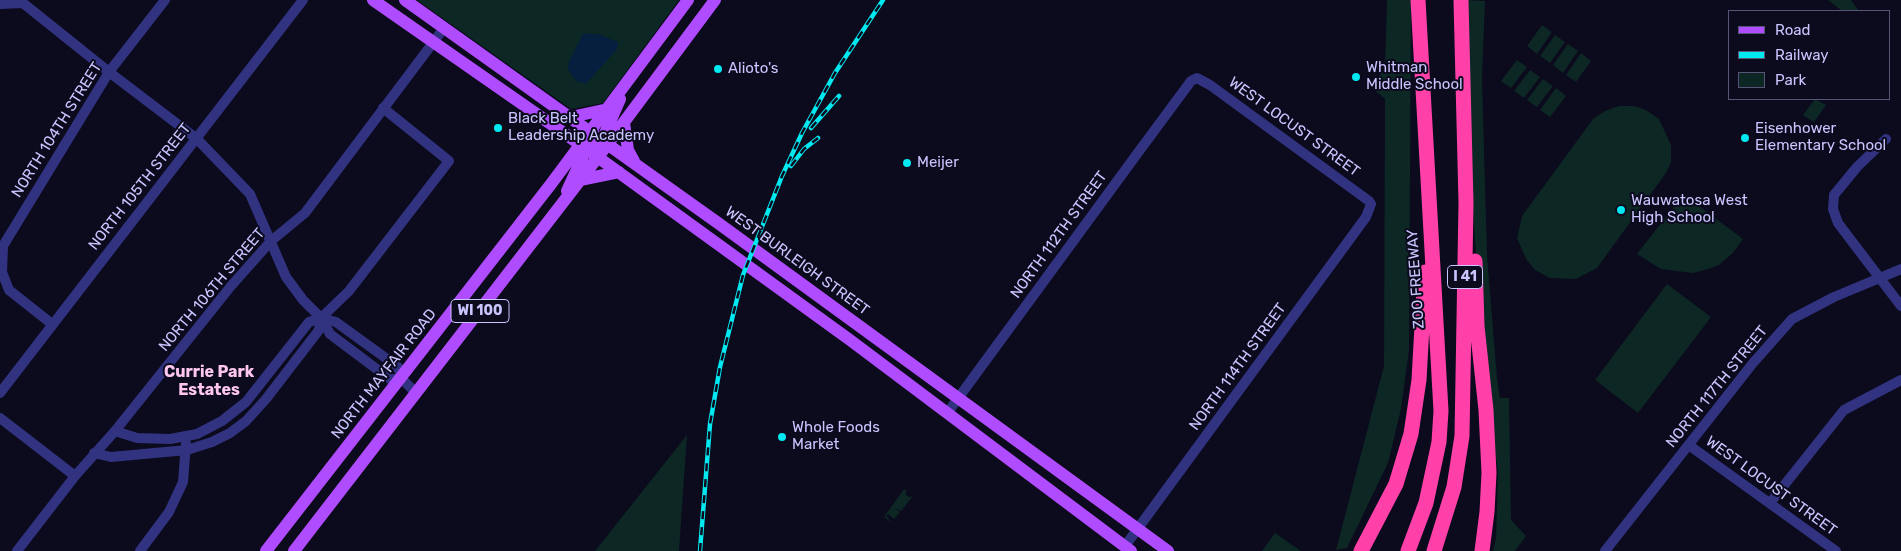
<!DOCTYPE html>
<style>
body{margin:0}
#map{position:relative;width:1901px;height:551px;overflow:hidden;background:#0c0a1d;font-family:Rubik,sans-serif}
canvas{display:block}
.legend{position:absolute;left:1728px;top:10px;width:162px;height:90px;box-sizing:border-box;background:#0c0a1d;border:1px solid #575577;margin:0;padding:6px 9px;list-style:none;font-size:15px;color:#c8c5ff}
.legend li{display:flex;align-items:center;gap:10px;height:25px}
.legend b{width:25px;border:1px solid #575577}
</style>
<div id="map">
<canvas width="1901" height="551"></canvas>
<ul class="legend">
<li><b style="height:6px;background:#b04cff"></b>Road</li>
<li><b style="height:6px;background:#00e9f0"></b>Railway</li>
<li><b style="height:14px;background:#0c2724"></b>Park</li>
</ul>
</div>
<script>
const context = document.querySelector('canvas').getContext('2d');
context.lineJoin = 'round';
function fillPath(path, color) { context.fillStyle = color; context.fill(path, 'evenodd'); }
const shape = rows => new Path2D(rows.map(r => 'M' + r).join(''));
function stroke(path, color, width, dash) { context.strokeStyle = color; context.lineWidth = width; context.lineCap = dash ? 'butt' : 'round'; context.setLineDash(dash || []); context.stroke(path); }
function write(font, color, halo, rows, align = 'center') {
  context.font = font + ' Rubik,sans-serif'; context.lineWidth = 4; context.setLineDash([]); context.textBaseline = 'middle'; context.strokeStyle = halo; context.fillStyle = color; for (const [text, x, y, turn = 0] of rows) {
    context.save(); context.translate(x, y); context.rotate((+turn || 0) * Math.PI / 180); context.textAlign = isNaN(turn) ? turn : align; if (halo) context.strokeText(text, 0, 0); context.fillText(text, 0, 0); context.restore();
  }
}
fillPath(shape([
 [417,0,679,0,603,103,571,109],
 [1387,0,1411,0,1409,350,1401,409,1388,463,1347,548,1336,550,1384,366,1385,99,1371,87,1385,68],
 [1465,0,1485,1,1482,79,1487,255,1497,379,1500,398,1509,398,1511,520,1526,536,1515,551,1493,551,1496,537,1498,472,1486,384,1472,201],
 [1828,0,1851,0,1859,11,1842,11],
 [1542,25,1552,32,1537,54,1527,46],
 [1555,35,1565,42,1550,63,1540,56],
 [1568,44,1578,51,1563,73,1553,65],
 [1581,53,1591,61,1576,82,1566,75],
 [1517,60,1527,67,1511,88,1501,81],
 [1530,70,1540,77,1524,98,1514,91],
 [1543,79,1553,86,1537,107,1527,100],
 [1556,88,1566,96,1550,117,1540,110],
 [1815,99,1826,105,1814,122,1803,115],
 [1619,106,1634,106,1646,110,1659,119,1671,145,1671,162,1666,173,1597,268,1576,279,1550,278,1535,270,1526,259,1517,238,1522,216,1593,119,1605,111],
 [1687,197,1743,239,1733,253,1719,265,1705,270,1692,273,1661,269,1637,254,1680,199],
 [1667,284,1711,317,1638,413,1595,380],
 [687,435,679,551,595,551],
 [904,489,907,491,905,494,909,497,913,496,901,511,893,507,900,512,894,519,888,514,886,516,892,523,884,517],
 [1275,533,1301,551,1262,551]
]), '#0c2724');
fillPath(shape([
 [583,34,598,34,618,42,617,49,586,84,576,81,568,69,569,61]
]), '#071f3e');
stroke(shape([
 [0,4,23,3,109,72,197,139,250,194,286,277,303,300,321,318,330,334,390,379,402,379],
 [1886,139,1857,167,1834,195,1833,209,1838,223,1901,306],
 [321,318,336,322,398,367,402,379,416,393],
 [52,324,9,290,2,272,3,246,109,72,165,0],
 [0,393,303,0],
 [948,412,1137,154,1191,81,1197,78,1210,85,1369,201,1371,204,1366,217,1125,546],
 [0,418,75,476],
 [115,431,137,438,170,439,197,434,222,421,246,402,309,322,321,318,349,291,449,161,383,108],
 [1690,446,1836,551],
 [94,453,111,457,187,450,212,442,230,433,246,421,266,399,319,330,321,318],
 [1770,503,1844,410,1901,380],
 [17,551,75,476,115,431,231,286,271,241,305,213,444,28],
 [140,551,169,512,183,482,186,443],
 [1605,551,1753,363,1792,319,1834,297,1901,269]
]), '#313380', 10);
stroke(shape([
 [373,0,581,145,850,340,1131,551],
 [405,0,718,223,1168,551],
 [571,117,608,109],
 [624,123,628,150,634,161],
 [600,145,620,99],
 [580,180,619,172],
 [567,191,590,141],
 [266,551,551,184,688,0],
 [294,551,598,157,715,0]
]), '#b04cff', 12);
stroke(shape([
 [1475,261,1477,326,1486,410,1489,473,1487,512,1482,551],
 [1361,551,1396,484,1411,434,1419,380,1425,272],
 [1408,551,1426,503,1439,442,1441,411,1418,0],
 [1434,551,1454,487,1462,436,1466,203,1461,0]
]), '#ff40a9', 15);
const rail = shape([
 [811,128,839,96],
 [791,166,804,149,818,138],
 [700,551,710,424,720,367,743,275,782,176,802,133,835,73,883,0]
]);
stroke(rail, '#00e9f0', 4.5);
stroke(rail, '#0c0a1d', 2.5, [8]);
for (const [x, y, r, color] of [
 [718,69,5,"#00e9f0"],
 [1356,77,5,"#00e9f0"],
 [498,128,5,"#00e9f0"],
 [1745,138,5,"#00e9f0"],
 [907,163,5,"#00e9f0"],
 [1621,210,5,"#00e9f0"],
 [782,437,5,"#00e9f0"]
]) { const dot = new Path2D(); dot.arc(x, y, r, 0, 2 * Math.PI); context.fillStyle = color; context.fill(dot); stroke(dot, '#0c0a1d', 2); }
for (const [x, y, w] of [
 [1465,277,35],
 [480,311,58]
]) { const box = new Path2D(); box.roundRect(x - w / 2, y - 11.5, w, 23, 4); context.fillStyle = '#0c0a1d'; context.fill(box); stroke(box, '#c8c5ff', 1); }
write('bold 14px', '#c8c5ff', null, [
 ["I 41",1465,277],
 ["WI 100",480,311]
]);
write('15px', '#c8c5ff', '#0c0a1d', [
 ["Whitman",1366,68],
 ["Middle School",1366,85],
 ["Alioto's",728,69],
 ["Black Belt",508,119],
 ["Leadership Academy",508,136],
 ["Eisenhower",1755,129],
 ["Elementary School",1755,146],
 ["Meijer",917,163],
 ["Wauwatosa West",1631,201],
 ["High School",1631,218],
 ["Whole Foods",792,428],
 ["Market",792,445]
], 'left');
write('15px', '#c8c5ff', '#0c0a1d', [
 ["WEST LOCUST STREET",1294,127,36],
 ["NORTH 104TH STREET",57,130,-58],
 ["NORTH 105TH STREET",140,187,-52],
 ["NORTH 112TH STREET",1059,235,-54],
 ["WEST BURLEIGH STREET",797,261,36],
 ["ZOO FREEWAY",1416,279,-94],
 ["NORTH 106TH STREET",212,290,-50],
 ["NORTH 114TH STREET",1238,367,-54],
 ["NORTH MAYFAIR ROAD",384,374,-52],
 ["NORTH 117TH STREET",1717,387,-51],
 ["WEST LOCUST STREET",1771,486,36]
]);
write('bold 16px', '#ffc7ef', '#0c0a1d', [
 ["Currie Park",209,372],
 ["Estates",209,390]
]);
</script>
